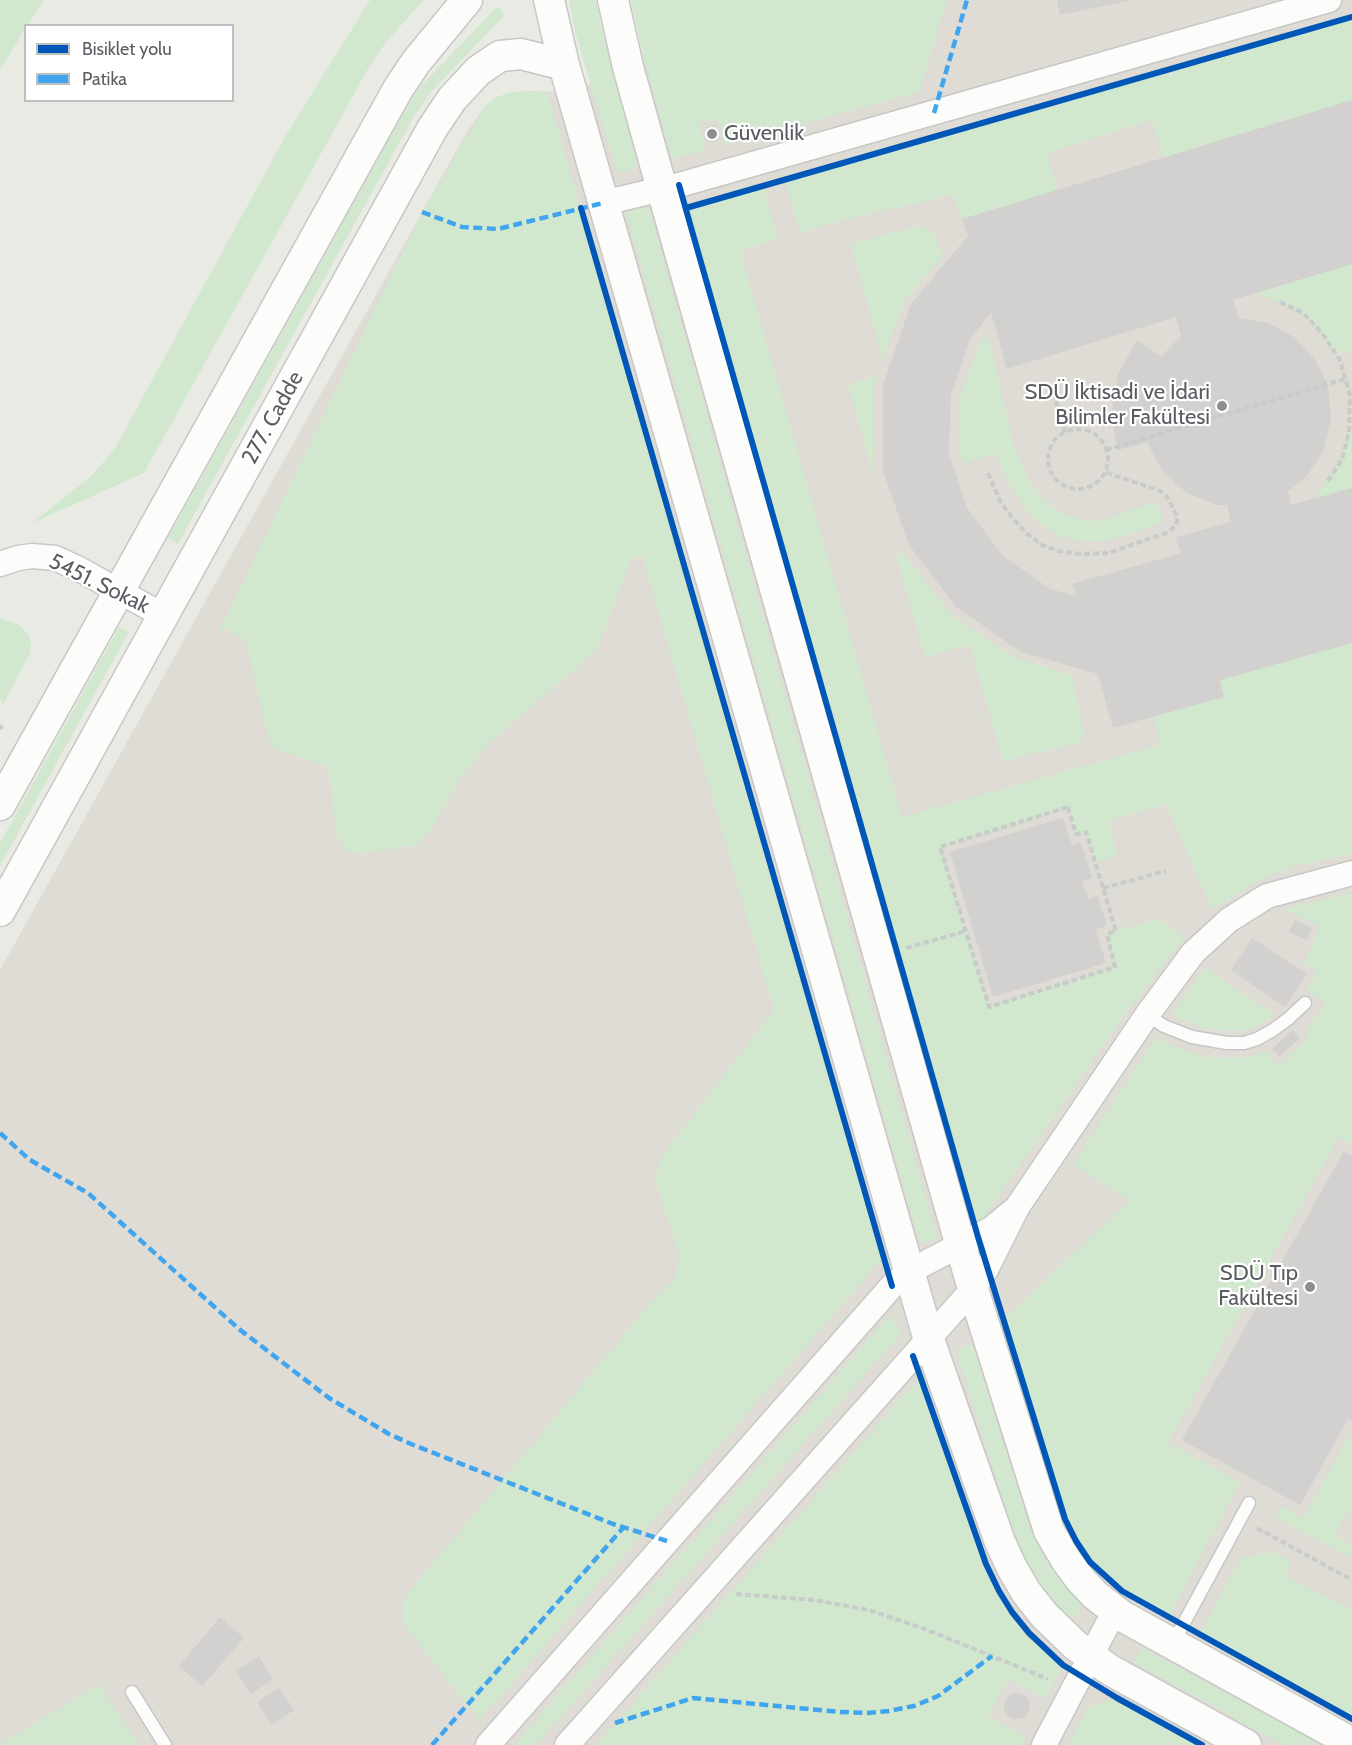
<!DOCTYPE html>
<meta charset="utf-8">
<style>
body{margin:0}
#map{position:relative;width:1352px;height:1745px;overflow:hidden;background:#eaeae5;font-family:Cabin,sans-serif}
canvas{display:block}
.legend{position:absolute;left:24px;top:24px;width:210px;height:78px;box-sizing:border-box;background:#fff;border:2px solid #bdbfc1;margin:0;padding:8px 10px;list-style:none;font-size:18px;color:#5a5e63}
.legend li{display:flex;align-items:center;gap:12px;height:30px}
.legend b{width:30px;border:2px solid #bdbfc1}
</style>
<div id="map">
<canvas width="1352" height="1745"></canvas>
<ul class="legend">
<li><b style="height:8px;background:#0057b8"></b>Bisiklet yolu</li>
<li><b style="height:8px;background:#40a5ee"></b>Patika</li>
</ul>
</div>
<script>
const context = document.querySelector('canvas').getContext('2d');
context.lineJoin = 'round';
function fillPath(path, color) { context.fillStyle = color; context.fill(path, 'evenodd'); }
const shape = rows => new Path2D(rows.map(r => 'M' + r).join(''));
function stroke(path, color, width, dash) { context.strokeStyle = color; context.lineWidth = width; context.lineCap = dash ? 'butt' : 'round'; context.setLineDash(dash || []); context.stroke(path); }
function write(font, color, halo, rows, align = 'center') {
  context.font = font + ' Cabin,sans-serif'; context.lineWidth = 4.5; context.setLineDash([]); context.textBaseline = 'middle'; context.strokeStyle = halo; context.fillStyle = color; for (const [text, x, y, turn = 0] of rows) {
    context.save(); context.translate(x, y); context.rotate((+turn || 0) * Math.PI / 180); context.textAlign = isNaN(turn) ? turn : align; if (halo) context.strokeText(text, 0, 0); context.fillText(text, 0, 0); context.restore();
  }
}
fillPath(shape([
 [631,0,1352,0,1352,1745,0,1745,0,970,465,135,485,106,497,97,509,93,526,91,572,92,644,60]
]), '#dedcd4');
fillPath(shape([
 [0,0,44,0,28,25,26,26,25,29,0,70],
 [370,0,424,0,386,42,369,67,144,473,32,523,90,477,114,450,286,135],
 [569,0,596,0,600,22,638,164,634,169,618,172,615,166,575,32],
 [631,0,947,0,919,92,725,145,719,119,699,123,705,150,672,159,644,59],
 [498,6,505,15,430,93,412,120,178,544,168,538,403,114,420,87],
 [1352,17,1352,100,1163,158,1152,120,1047,153,1057,191,962,219,952,195,844,220,800,233,785,180],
 [526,91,547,92,883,1258,479,1721,403,1623,403,1599,657,1295,675,1278,680,1257,655,1180,662,1156,774,1010,642,555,630,561,603,635,596,649,582,663,490,742,460,778,427,836,414,845,360,854,349,851,341,845,336,833,330,780,326,766,275,749,269,740,248,650,244,639,226,629,218,634,422,212,485,106,497,97,509,93],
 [763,186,778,239,740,251,902,817,1160,745,1154,716,1224,697,1220,680,1352,643,1352,853,1294,866,1276,873,1250,885,1212,910,1166,804,1108,821,1118,855,1095,862,1086,832,1076,834,1068,808,940,847,989,1006,1115,967,1107,934,1154,920,1161,920,1185,937,1122,1018,976,1228,686,208],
 [643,205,649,208,937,1238,920,1244,625,209],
 [921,225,935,235,943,256,905,299,883,360,851,244],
 [1352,264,1352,350,1336,354,1322,333,1303,313,1255,293],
 [988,334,1014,447,1030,482,1040,496,1052,507,1065,515,1081,520,1101,521,1150,504,1156,505,1163,517,1161,522,1128,535,1103,541,1081,541,1058,535,1043,526,1027,511,1013,491,995,453,963,463,959,450,960,398,979,346],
 [878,376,874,386,874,478,848,384],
 [1352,406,1352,488,1313,499,1342,460,1349,432,1350,407],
 [903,553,951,615,1017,659,1072,675,1084,733,1078,743,1003,761,970,645,925,657,896,555],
 [0,618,18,624,29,635,31,643,30,653,3,704,0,698],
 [119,627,129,632,0,866,0,843],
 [1352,893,1352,1144,1339,1137,1168,1443,1240,1482,1168,1618,1122,1591,1105,1577,1090,1562,1072,1534,1057,1499,1003,1321,1129,1200,1073,1164,1156,1037,1175,1047,1198,1055,1213,1058,1248,1057,1266,1052,1279,1065,1309,1037,1304,1032,1326,1004,1307,990,1318,972,1304,963,1320,926,1283,909],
 [1205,968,1274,1014,1263,1023,1249,1029,1236,1031,1206,1029,1183,1020,1172,1014],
 [888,1317,893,1319,902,1333,536,1745,514,1745],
 [972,1344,1031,1532,1043,1556,1062,1582,1083,1605,1074,1618,1067,1617,1046,1593,1026,1564,1015,1539,956,1350],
 [920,1377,986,1564,999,1591,1012,1612,1029,1633,1063,1665,1046,1698,1008,1679,988,1716,1025,1736,1020,1745,596,1745],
 [1352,1432,1352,1504,1335,1535,1352,1546,1352,1559,1276,1517,1282,1506,1303,1518],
 [1267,1552,1273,1552,1292,1562,1285,1576,1352,1610,1352,1719,1199,1635,1239,1561,1245,1557],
 [1142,1647,1321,1745,1284,1745,1134,1663],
 [99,1685,139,1745,0,1745,0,1744],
 [1117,1698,1202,1745,1068,1745,1087,1710,1092,1705]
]), '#d1e8cf');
fillPath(shape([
 [1057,0,1128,0,1128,1,1060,15],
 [1352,100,1352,264,1233,300,1239,318,1268,323,1294,337,1315,359,1328,386,1331,418,1324,450,1306,477,1288,491,1291,505,1352,488,1352,643,1220,680,1224,697,1113,728,1098,674,1021,652,956,607,909,545,883,471,883,385,911,304,968,236,962,219],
 [991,312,1007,369,1176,317,1181,336,1161,357,1137,340,1118,374,1111,418,1118,450,1147,442,1162,471,1187,493,1217,505,1227,505,1231,522,1176,537,1181,553,1072,584,1076,596,1050,589,1002,555,967,508,949,453,951,395,970,339],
 [715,125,719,140,709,143,706,128],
 [1063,818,1072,845,1081,842,1092,878,1082,881,1088,899,1098,896,1107,926,1096,929,1106,963,993,997,950,852],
 [1295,920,1312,928,1307,940,1289,932],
 [1252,938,1307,974,1285,1007,1231,970],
 [1293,1030,1300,1038,1279,1057,1272,1049],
 [1344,1151,1352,1156,1352,1421,1348,1419,1300,1505,1182,1440],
 [220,1617,244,1638,202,1686,179,1666],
 [259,1656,273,1679,251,1694,236,1671],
 [279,1688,294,1710,272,1725,257,1702],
 '1004 1706a13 13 0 1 1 26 0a13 13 0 1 1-26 0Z'
]), '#d2d1cf');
const service = shape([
 [1147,1015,1164,1026,1192,1037,1227,1043,1244,1043,1257,1039,1273,1030,1288,1019,1305,1003],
 [1173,1643,1249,1503],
 [132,1692,165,1745]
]);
const minor = shape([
 [603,203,679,185,1329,0],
 [0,564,18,558,32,556,55,558,79,569,164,616],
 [488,1745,892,1286,910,1271,991,1229,1014,1210],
 [567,1745,973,1289,987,1268,1018,1206,1147,1015,1193,953,1229,920,1267,896,1352,873],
 [1044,1745,1115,1610]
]);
const tertiary = shape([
 [549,0,564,65,928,1337,1000,1542,1012,1568,1026,1592,1044,1615,1075,1645,1110,1670,1246,1745],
 [613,0,628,67,662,189,973,1289,1049,1531,1066,1560,1080,1579,1095,1595,1122,1616,1352,1743],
 [0,805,398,89,416,62,467,0],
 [0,911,432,129,452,99,478,71,500,56,521,54,564,65]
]);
stroke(service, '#c7c7c7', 15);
stroke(minor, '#c7c7c7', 27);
stroke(tertiary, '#c7c7c7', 33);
stroke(shape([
 [1280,302,1303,313,1322,333,1340,360,1350,395,1349,432,1342,460,1327,482],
 [1051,384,1065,432],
 '1048 459a30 30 0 1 1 60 0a30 30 0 1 1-60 0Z',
 [1106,450,1345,379],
 [988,473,1000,501,1011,516,1026,533,1042,545,1059,551,1081,554,1109,553,1169,532,1174,527,1177,522,1177,516,1167,497,1160,491,1105,472],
 [0,725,2,729],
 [1068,807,1076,834,1086,832,1116,931,1107,934,1115,967,989,1007,940,847,1068,807],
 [1103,888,1166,871],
 [906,948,966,931],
 [1257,1528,1352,1580],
 [736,1594,814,1600,869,1610,925,1629,1048,1679]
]), '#c7ccca', 4, [6, 3]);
stroke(service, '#fcfcfb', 12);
stroke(minor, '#fcfcfb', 24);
stroke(tertiary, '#fcfcfb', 30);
stroke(shape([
 [934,113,967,0],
 [422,212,462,227,498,229,603,203],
 [0,1133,30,1160,88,1193,239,1329,329,1398,389,1434,411,1444,613,1524,667,1541],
 [615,1723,693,1698,840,1712,867,1713,889,1711,914,1706,938,1696,992,1656],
 [432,1745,623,1528]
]), '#40a5ee', 4.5, [9, 4.5]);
stroke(shape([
 [679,185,978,1237,1065,1519,1076,1541,1090,1562,1122,1591,1352,1719],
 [581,208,892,1286],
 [686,208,1352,17],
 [913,1356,986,1564,999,1591,1012,1612,1029,1633,1063,1665,1117,1698,1202,1745]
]), '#0057b8', 6);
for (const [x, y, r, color] of [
 [712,134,6,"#8c8f90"],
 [1222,406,6,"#8c8f90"],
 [1310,1287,6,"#8c8f90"]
]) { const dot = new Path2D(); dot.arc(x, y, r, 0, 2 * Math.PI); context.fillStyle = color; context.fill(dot); stroke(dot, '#fff', 2); }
write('22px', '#5a5e63', '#fff', [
 ["Güvenlik",724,134,"left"],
 ["SDÜ İktisadi ve İdari",1210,393],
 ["Bilimler Fakültesi",1210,418],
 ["SDÜ Tıp",1298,1274],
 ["Fakültesi",1298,1299]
], 'right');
write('22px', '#5a5e63', '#fff', [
 ["277. Cadde",273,418,-61],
 ["5451. Sokak",99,584,26]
]);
</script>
